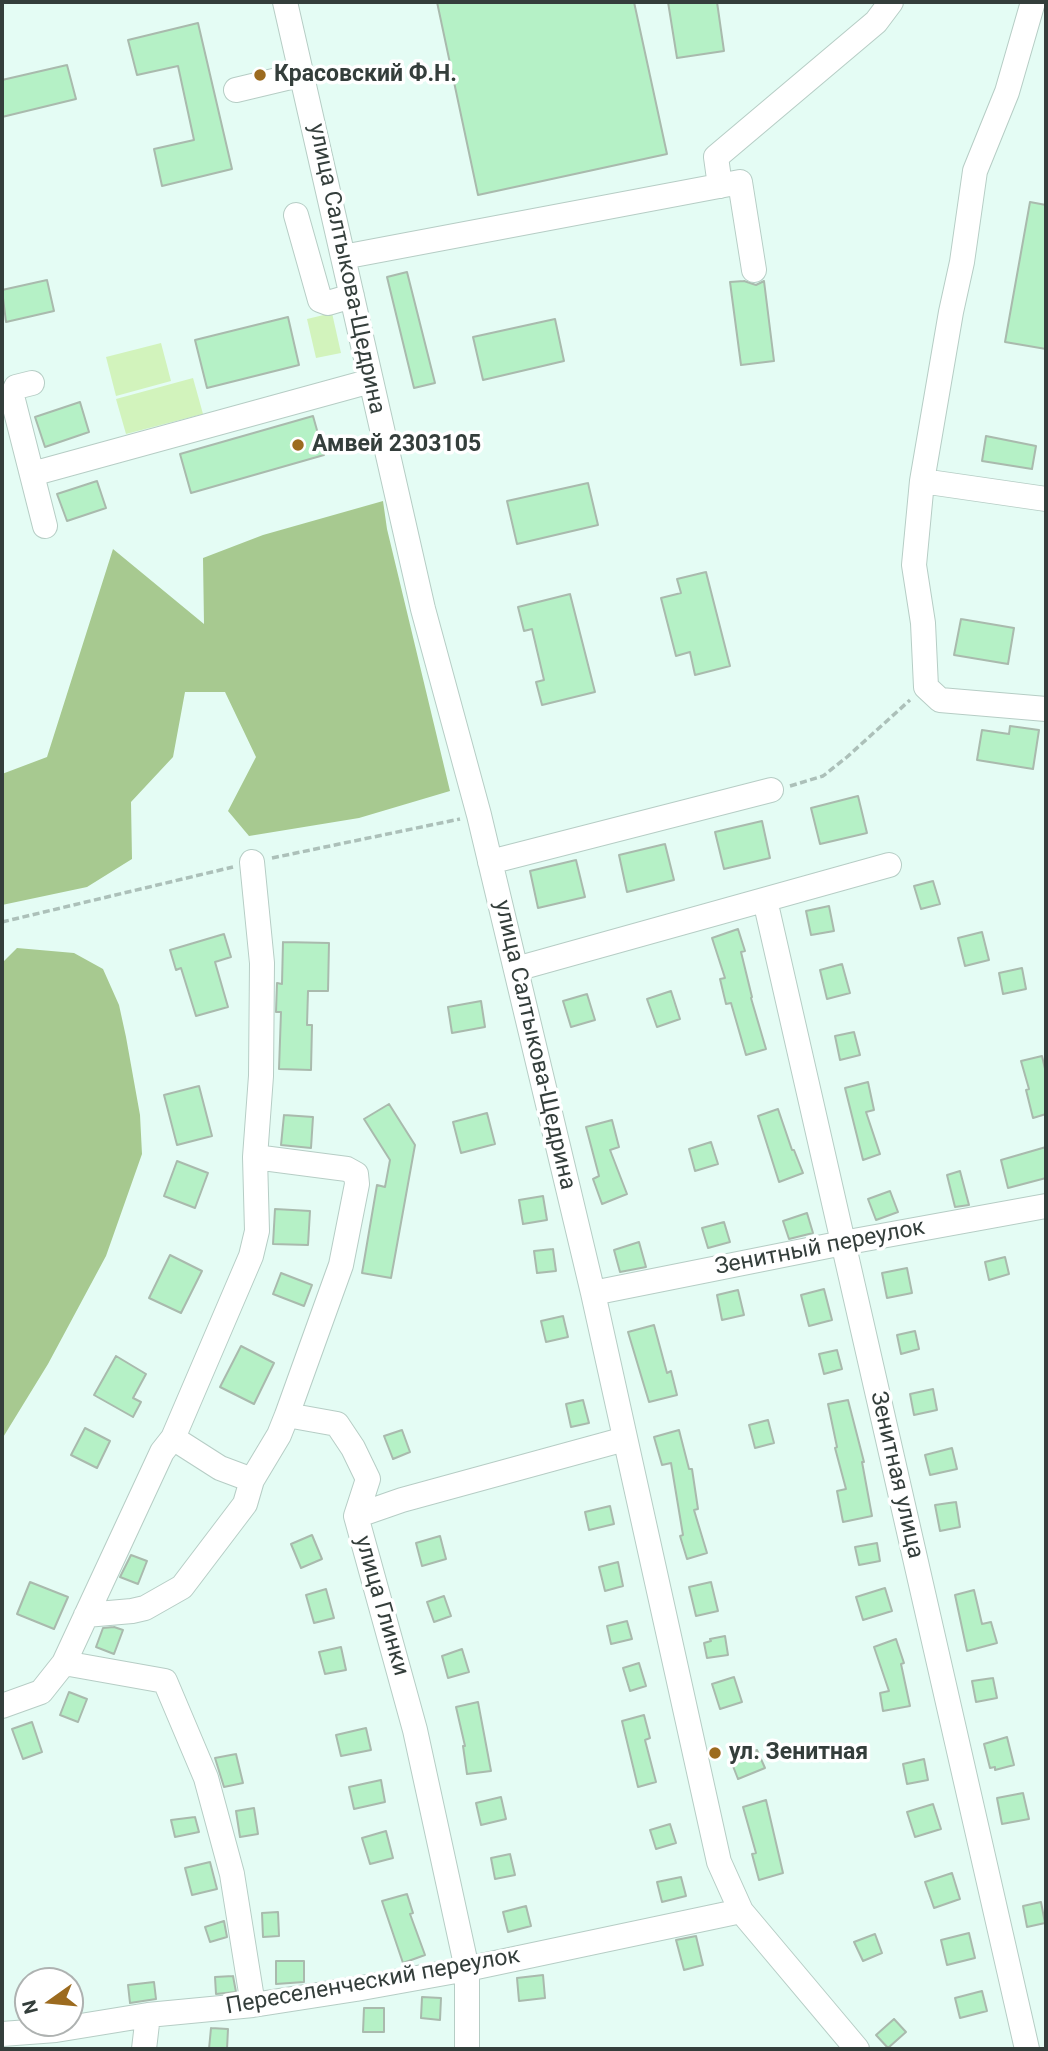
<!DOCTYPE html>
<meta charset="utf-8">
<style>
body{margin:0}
#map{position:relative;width:1048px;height:2051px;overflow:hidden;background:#e4fcf4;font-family:Roboto,sans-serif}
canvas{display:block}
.frame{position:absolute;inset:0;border:4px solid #343e3b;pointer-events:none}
.north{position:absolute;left:14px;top:1967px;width:70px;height:70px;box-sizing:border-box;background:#fff;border:2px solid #aeb2b1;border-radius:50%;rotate:255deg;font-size:19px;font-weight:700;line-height:28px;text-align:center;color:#343e3b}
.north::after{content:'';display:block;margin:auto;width:24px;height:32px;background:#9c6b1f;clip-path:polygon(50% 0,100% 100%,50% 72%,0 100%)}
</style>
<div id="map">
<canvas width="1048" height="2051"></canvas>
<div class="frame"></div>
<div class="north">N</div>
</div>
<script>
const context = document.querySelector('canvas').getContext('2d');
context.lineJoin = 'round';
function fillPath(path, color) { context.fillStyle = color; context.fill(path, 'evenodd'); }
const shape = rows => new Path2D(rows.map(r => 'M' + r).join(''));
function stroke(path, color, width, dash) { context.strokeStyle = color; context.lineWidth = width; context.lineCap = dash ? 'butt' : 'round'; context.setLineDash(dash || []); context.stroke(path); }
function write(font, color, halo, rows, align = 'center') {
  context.font = font + ' Roboto,sans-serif'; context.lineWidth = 7; context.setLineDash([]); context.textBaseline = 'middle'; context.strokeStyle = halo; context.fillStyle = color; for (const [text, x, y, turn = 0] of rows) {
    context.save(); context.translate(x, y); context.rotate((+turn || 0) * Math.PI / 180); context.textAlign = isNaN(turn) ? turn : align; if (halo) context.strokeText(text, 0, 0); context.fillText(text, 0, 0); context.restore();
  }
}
fillPath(shape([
 [332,313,341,353,316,358,307,319],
 [161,343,171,381,116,396,106,357],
 [193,378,203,414,126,434,116,399]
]), '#d2f3bc');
fillPath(shape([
 [383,501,387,529,450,791,359,818,249,836,228,811,256,757,225,692,185,692,173,757,131,802,132,859,87,887,2,905,2,774,47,757,113,549,204,624,203,558,263,535],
 [17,948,74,953,103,969,119,1005,126,1037,140,1115,142,1154,106,1256,48,1364,2,1439,2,963]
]), '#a7c990');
const building = shape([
 [437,2,634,2,667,154,478,195,437,2],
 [668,2,717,2,724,51,677,58,668,2],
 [198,23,232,169,162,186,154,149,194,140,178,66,137,75,128,40,198,23],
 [67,65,76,99,2,117,2,80,67,65],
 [1030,202,1046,205,1046,349,1005,342,1030,202],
 [407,272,435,383,414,388,387,277,407,272],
 [47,280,54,311,6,322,2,290,47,280],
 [744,281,756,285,764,281,774,361,741,365,730,282,744,281],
 [288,317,299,365,207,388,195,340,288,317],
 [555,319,564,361,483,380,473,337,555,319],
 [80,402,89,432,45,447,35,417,80,402],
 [313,416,324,455,191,493,180,454,313,416],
 [986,436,1036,446,1032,469,982,461,986,436],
 [97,481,106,508,67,521,57,494,97,481],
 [588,483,598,525,517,544,507,501,588,483],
 [706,572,730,666,695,675,690,652,676,656,661,598,681,593,677,579,706,572],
 [570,594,595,692,542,705,536,682,544,680,532,629,524,631,518,607,570,594],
 [961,619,1014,628,1008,664,954,655,961,619],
 [1010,726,1039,730,1033,769,977,760,982,730,1009,734,1010,726],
 [858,796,867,833,820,844,811,808,858,796],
 [762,821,770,858,724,869,715,832,762,821],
 [665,844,674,880,627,892,619,855,665,844],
 [576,860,585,897,538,908,530,871,576,860],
 [933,881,940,904,921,909,914,886,933,881],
 [829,906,834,931,811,935,806,911,829,906],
 [738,929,745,951,741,952,752,997,751,998,766,1049,746,1055,731,1003,726,1004,720,979,725,978,712,938,738,929],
 [982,932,989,960,965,966,958,938,982,932],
 [224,934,231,957,215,962,228,1007,196,1016,181,968,176,970,170,950,224,934],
 [283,942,329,943,328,991,308,991,307,1025,312,1025,311,1070,279,1069,281,1012,276,1012,277,983,282,984,283,942],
 [842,964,850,993,827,999,820,970,842,964],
 [1022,968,1026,989,1003,994,999,973,1022,968],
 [671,991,680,1019,657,1027,647,999,671,991],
 [587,994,595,1020,571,1027,563,1001,587,994],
 [481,1001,485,1027,452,1033,448,1007,481,1001],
 [854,1032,860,1055,840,1060,835,1036,854,1032],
 [1042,1056,1046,1073,1046,1114,1033,1118,1026,1090,1029,1089,1021,1061,1042,1056],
 [868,1082,874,1110,866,1112,880,1154,863,1160,845,1088,868,1082],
 [199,1086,212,1136,177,1145,164,1095,199,1086],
 [389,1104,415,1145,391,1278,362,1273,377,1185,385,1187,390,1160,364,1119,389,1104],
 [778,1109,792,1150,794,1150,803,1173,779,1182,758,1116,778,1109],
 [487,1113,495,1144,461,1153,453,1122,487,1113],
 [284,1115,313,1117,311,1148,281,1145,284,1115],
 [612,1120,619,1147,610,1150,627,1194,602,1204,593,1179,599,1176,586,1127,612,1120],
 [711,1142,718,1164,695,1171,689,1149,711,1142],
 [1046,1147,1046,1178,1008,1188,1001,1160,1046,1147],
 [177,1161,208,1173,195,1208,164,1196,177,1161],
 [960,1171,969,1205,955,1207,947,1175,960,1171],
 [890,1191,898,1212,876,1220,868,1199,890,1191],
 [543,1196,547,1220,523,1224,519,1200,543,1196],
 [275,1209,310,1211,308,1245,273,1244,275,1209],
 [807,1213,813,1233,789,1239,783,1221,807,1213],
 [724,1222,730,1242,708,1248,702,1228,724,1222],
 [639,1242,646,1267,620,1272,614,1250,639,1242],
 [553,1249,556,1271,537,1273,534,1251,553,1249],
 [170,1255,202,1271,181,1313,149,1298,170,1255],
 [1005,1257,1009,1274,989,1280,985,1262,1005,1257],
 [907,1268,912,1293,887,1298,882,1273,907,1268],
 [281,1273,312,1285,304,1306,273,1294,281,1273],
 [824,1289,832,1320,809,1326,801,1295,824,1289],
 [738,1290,744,1315,722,1320,717,1295,738,1290],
 [563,1316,568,1337,546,1342,541,1321,563,1316],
 [654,1325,667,1373,671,1371,677,1395,649,1402,628,1332,654,1325],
 [915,1331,919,1349,901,1354,897,1335,915,1331],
 [241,1346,274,1363,254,1404,220,1387,241,1346],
 [837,1350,842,1369,824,1374,819,1354,837,1350],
 [116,1356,146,1374,133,1398,141,1402,133,1417,94,1395,116,1356],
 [933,1389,937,1410,914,1415,910,1394,933,1389],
 [583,1400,589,1423,571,1427,566,1404,583,1400],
 [848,1400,864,1462,862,1462,872,1516,843,1522,837,1491,846,1489,835,1448,837,1447,828,1404,848,1400],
 [768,1420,774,1443,755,1448,749,1425,768,1420],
 [85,1428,110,1441,97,1468,71,1455,85,1428],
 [402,1430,410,1452,393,1459,384,1436,402,1430],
 [679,1430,689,1469,692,1469,698,1509,694,1510,707,1553,687,1559,680,1536,683,1535,671,1463,662,1465,654,1437,679,1430],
 [952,1448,957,1469,930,1475,925,1455,952,1448],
 [956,1502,960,1527,940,1531,935,1505,956,1502],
 [610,1506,614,1524,589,1530,585,1512,610,1506],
 [312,1535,322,1559,301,1568,291,1544,312,1535],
 [440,1536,446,1559,422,1566,416,1543,440,1536],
 [877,1543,880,1561,859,1565,855,1547,877,1543],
 [131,1555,147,1561,138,1584,120,1577,131,1555],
 [618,1562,623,1586,605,1591,599,1567,618,1562],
 [30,1582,68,1597,54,1629,17,1614,30,1582],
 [711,1582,718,1611,696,1616,689,1587,711,1582],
 [885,1588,892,1611,863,1620,856,1597,885,1588],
 [326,1589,334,1618,314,1623,306,1595,326,1589],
 [974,1590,982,1624,991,1622,997,1643,967,1651,955,1595,974,1590],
 [444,1596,451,1616,434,1622,427,1602,444,1596],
 [627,1621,632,1639,611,1644,607,1626,627,1621],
 [114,1627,123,1630,114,1654,96,1647,103,1628,114,1627],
 [725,1636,728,1655,707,1658,704,1643,711,1641,710,1639,725,1636],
 [896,1639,904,1663,901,1664,910,1706,883,1711,880,1693,889,1691,874,1647,896,1639],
 [341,1647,346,1670,325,1674,319,1652,341,1647],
 [462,1649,469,1672,448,1678,442,1656,462,1649],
 [639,1663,646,1686,630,1691,623,1668,639,1663],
 [734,1677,742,1702,720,1709,712,1684,734,1677],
 [993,1678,997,1698,976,1702,972,1681,993,1678],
 [69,1692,87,1699,78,1722,60,1715,69,1692],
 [478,1702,491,1771,467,1774,463,1746,465,1746,456,1707,478,1702],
 [644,1715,650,1738,645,1740,656,1782,638,1787,622,1721,644,1715],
 [32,1722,42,1752,23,1759,12,1729,32,1722],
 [366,1728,371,1750,341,1756,336,1735,366,1728],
 [1007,1737,1014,1765,995,1770,995,1767,990,1768,984,1744,1007,1737],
 [757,1750,765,1768,738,1779,731,1761,757,1750],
 [236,1754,243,1783,224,1787,215,1758,236,1754],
 [924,1759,928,1780,907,1784,903,1764,924,1759],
 [381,1780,385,1802,354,1809,349,1787,381,1780],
 [1023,1793,1029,1819,1002,1824,997,1798,1023,1793],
 [501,1797,506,1819,481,1825,476,1803,501,1797],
 [766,1800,783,1873,759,1880,752,1854,756,1853,743,1807,766,1800],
 [933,1804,941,1829,915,1837,907,1812,933,1804],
 [254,1808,258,1834,240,1837,236,1811,254,1808],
 [195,1817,199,1832,175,1837,171,1820,195,1817],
 [670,1824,676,1843,656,1849,650,1830,670,1824],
 [386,1831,393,1858,370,1864,362,1838,386,1831],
 [510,1854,515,1875,495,1879,491,1858,510,1854],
 [210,1862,217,1889,192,1895,185,1868,210,1862],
 [952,1873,960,1899,934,1908,925,1882,952,1873],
 [681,1877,686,1896,662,1902,657,1882,681,1877],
 [407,1894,413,1913,410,1914,425,1955,403,1963,382,1901,407,1894],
 [1041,1902,1045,1923,1027,1927,1023,1906,1041,1902],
 [526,1906,531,1926,508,1932,503,1912,526,1906],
 [278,1912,279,1936,263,1937,262,1913,278,1912],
 [224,1921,227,1937,210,1942,205,1927,224,1921],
 [969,1933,975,1958,947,1965,941,1940,969,1933],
 [875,1934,882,1953,863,1961,854,1942,875,1934],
 [696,1936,703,1965,684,1970,676,1940,696,1936],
 [276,1961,304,1961,304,1982,276,1984,276,1961],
 [543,1975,545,1998,519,2001,517,1978,543,1975],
 [233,1976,236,1992,216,1994,215,1977,233,1976],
 [154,1982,156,1999,130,2003,128,1985,154,1982],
 [982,1991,987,2011,960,2018,955,1998,982,1991],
 [422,1997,441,1998,440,2020,421,2018,422,1997],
 [364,2008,384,2008,384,2032,363,2032,364,2008],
 [894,2019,906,2032,888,2048,876,2035,894,2019],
 [211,2028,228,2029,227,2049,209,2049,211,2028]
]);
fillPath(building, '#b5f1c6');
stroke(building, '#a9baad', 2);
const minor = shape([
 [285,2,423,609,479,815,593,1293,719,1862,741,1911,857,2049],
 [1033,2,1007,92,975,171,962,262,951,312,922,481,914,565,923,623,926,687,940,700,1046,709],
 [236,90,303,74],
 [720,186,716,157,876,22,891,2],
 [296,215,320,300,328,303,352,296],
 [343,257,740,182,754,270],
 [32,383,16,387,12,396,45,526],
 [32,474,371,381],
 [922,481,1046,499],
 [490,862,771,790],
 [765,900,1027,2049],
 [516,969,889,865],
 [255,1157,347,1169,356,1174,357,1184,341,1265,287,1415],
 [593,1293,843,1243,1046,1206],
 [173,1438,220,1468,252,1480,279,1435,287,1415,337,1424,353,1448,368,1479,356,1516],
 [86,1615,132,1611,145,1608,182,1587,245,1504,252,1480],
 [64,1663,165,1681,206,1778,232,1874,253,2005],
 [2,1706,41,1692,64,1663,162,1452,173,1438,251,1256,257,1231,255,1157,261,1076,262,963,252,862],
 [2,2034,56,2030,148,2015,253,2005,356,1989,467,1969,741,1911],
 [144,2049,148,2015],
 [467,2049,467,1969,415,1730,356,1516,402,1500,625,1439]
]);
stroke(minor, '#b6cdc5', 26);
stroke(shape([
 [790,786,823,776,847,757,910,700],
 [272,858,460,819],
 [2,922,233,867]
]), '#acc0b9', 3.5, [7, 3.5]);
stroke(minor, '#fff', 24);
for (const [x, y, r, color] of [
 [260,75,7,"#9c6b1f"],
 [298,445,7,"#9c6b1f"],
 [715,1753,7,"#9c6b1f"]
]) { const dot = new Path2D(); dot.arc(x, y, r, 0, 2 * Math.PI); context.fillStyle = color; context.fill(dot); stroke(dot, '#fff', 2.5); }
write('bold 23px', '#343e3b', '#fff', [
 ["Красовский Ф.Н.",274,75],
 ["Амвей 2303105",312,445],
 ["ул. Зенитная",729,1753]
], 'left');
write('23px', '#343e3b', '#fff', [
 ["улица Салтыкова-Щедрина",346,269,78],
 ["улица Салтыкова-Щедрина",534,1045,77],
 ["Зенитный переулок",820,1248,-11],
 ["Зенитная улица",896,1475,77],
 ["улица Глинки",381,1606,74],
 ["Переселенческий переулок",373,1982,-10]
]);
</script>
